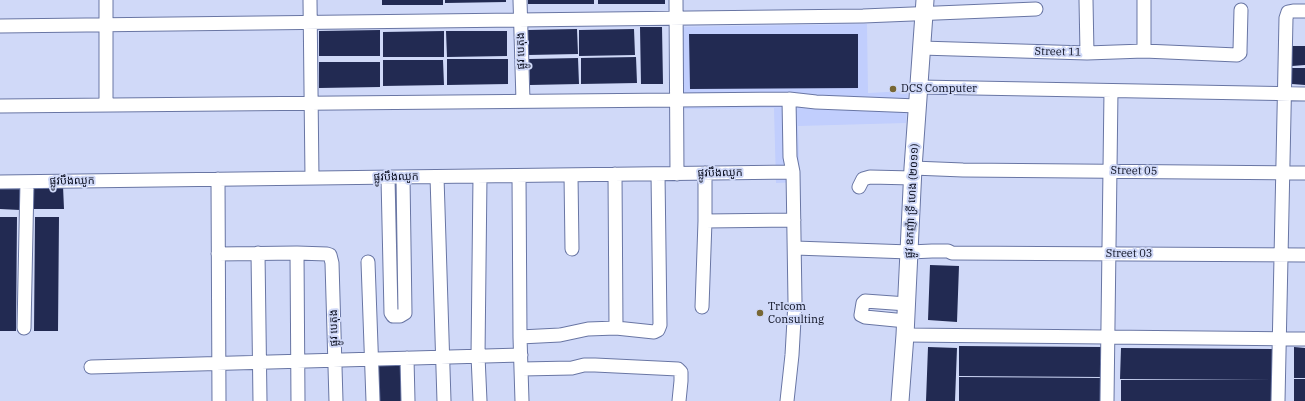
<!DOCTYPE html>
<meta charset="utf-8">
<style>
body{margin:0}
canvas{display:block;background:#d0d9f8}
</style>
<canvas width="1305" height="401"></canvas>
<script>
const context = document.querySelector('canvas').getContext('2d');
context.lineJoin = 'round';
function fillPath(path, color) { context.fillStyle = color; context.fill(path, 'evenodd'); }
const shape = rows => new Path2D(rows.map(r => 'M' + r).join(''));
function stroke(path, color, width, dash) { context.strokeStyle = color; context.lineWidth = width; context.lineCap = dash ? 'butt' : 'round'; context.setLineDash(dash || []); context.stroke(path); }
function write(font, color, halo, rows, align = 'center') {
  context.font = font + ' "IBM Plex Serif","Noto Sans Khmer",serif'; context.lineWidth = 4; context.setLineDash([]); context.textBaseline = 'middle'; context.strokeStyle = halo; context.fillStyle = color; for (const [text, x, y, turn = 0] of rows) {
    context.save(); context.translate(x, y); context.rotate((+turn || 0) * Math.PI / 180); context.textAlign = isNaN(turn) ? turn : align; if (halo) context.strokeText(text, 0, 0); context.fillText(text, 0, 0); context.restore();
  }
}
fillPath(shape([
 [867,24,868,93,908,91,906,123,798,126,800,182,776,183,774,108,672,109,671,27]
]), '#c1cefd');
fillPath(shape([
 [382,0,443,0,443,5,382,5],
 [445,0,506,0,506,2,445,3],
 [528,0,594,0,594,4,528,4],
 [598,0,665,0,665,4,598,4],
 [640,27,662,27,663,84,641,84],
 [577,29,578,54,528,55,528,30],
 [634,29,635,55,579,56,579,30],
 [380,30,380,56,319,56,319,31],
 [444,31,444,57,383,57,383,32],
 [446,31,507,31,507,56,447,57],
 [689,34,858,34,858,88,690,89],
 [1292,46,1305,46,1305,65,1292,66],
 [636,57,637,83,581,84,581,58],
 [578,58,579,84,530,85,529,59],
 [447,59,508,59,508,84,447,85],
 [383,60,443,60,444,85,383,86],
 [319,62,380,62,380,87,319,88],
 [1292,68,1305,68,1305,85,1292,84],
 [0,186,20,187,20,210,0,209],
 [63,186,64,209,34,209,34,187],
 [0,217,17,217,16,331,0,331],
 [35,217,59,217,58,331,34,331],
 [930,265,959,266,957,322,928,320],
 [959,346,1103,347,1103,377,959,376],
 [928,347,957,348,955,401,926,401],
 [1294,347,1305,348,1305,378,1294,378],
 [1121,348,1273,349,1273,380,1120,379],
 [378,364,402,364,402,401,379,401],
 [959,377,1103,378,1103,401,959,401],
 [1294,379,1305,379,1305,401,1294,401],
 [1121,380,1273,380,1273,401,1121,401]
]), '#222a52');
const minor = shape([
 [106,0,106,105],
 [310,0,312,178],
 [520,0,523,101],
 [676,0,677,174],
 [1086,0,1087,53],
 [1144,0,1144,51],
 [0,26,863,16,1036,9],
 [921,48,1087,53,1144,51,1237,55,1240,53,1240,50,1241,10],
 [919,87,1305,94],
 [0,106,789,99,816,102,917,106],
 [913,168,963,170,1305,173],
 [615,174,616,328],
 [571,175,572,249],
 [519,176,520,337,522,401],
 [437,177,444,401],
 [388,178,391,313,393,316,400,316,405,313,403,177],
 [218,179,219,401],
 [0,182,793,172],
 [859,187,863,179,870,177,913,178],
 [705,221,794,220],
 [795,248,910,252,932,251,948,251,952,253,1305,255],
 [258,253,260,401],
 [297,253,298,401],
 [218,254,297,253,327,254,330,255,332,263,336,401],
 [368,262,373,401],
 [702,307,705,221,705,173],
 [906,321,865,317,861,315,863,303,865,301,907,304],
 [24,328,27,182],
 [905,335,1305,339],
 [520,337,560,335,588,329,616,328,654,332,658,330,660,325,658,174],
 [407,358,408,401],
 [91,367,521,355],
 [522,369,572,368,584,365,595,365,678,369,681,372,681,381,679,401],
 [480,401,478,356,480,176],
 [787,401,792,355,795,302,793,172,790,157,789,99],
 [1107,401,1111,91],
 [1278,401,1286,18,1288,12,1293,11,1305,11]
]);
const major = shape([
 [900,401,905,335,913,168,925,0]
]);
stroke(minor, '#6976a4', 15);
stroke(major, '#6976a4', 19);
stroke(minor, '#fff', 13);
stroke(major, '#fff', 17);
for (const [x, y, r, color] of [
 [893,89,4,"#776735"],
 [760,313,4,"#776735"]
]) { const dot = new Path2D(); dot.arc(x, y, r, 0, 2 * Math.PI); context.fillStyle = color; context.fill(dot); stroke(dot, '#d0d9f8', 1.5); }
write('11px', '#0b0f20', '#d0d9f8', [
 ["ផ្លូវ បេតុង",521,51,-91],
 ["Street 11",1058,52,1],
 ["Street 05",1134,171,1],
 ["ផ្លូវបឹងឈូក",720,173,-1],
 ["ផ្លូវបឹងឈូក",396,177,-1],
 ["ផ្លូវបឹងឈូក",72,181,-1],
 ["ផ្លូវ ឧកញ៉ា ទ្រី ហេង (២០១១)",912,201,-87],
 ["Street 03",1129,254],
 ["ផ្លូវ បេតុង",334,328,-91]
]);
write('11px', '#0b0f20', '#d0d9f8', [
 ["DCS Computer",901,89],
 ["TrIcom",768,307],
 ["Consulting",768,320]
], 'left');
</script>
